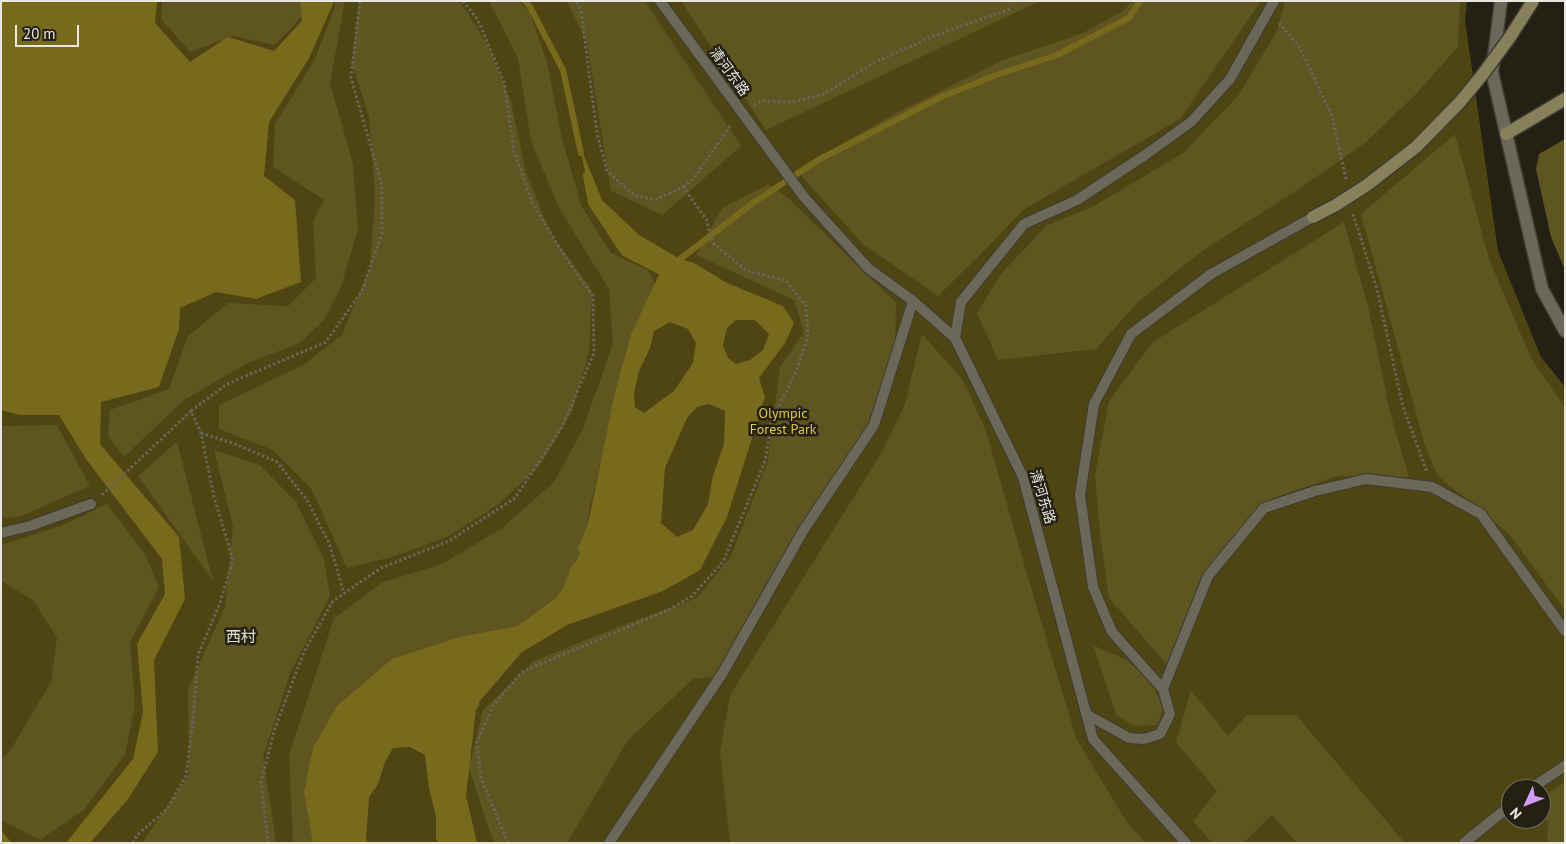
<!DOCTYPE html>
<meta charset="utf-8">
<style>
body{margin:0}
#map{position:relative;width:1566px;height:844px;overflow:hidden;background:#242114;font-family:"PT Sans",sans-serif}
canvas{display:block}
.frame{position:absolute;inset:0;border:2px solid #e9e8df;pointer-events:none}
.north{position:absolute;left:1501px;top:779px;width:50px;height:50px;box-sizing:border-box;background:#242114;border:1px solid #737165;border-radius:50%;rotate:227deg;font-size:14px;font-weight:700;line-height:20px;text-align:center;color:#e9e8df}
.north::after{content:'';display:block;margin:auto;width:18px;height:22px;background:#d29cfd;clip-path:polygon(50% 0,100% 100%,50% 72%,0 100%)}
.scale{position:absolute;left:15px;top:25px;width:64px;height:22px;box-sizing:border-box;border:2px solid #e9e8df;border-top:0;padding-left:6px;font-size:15px;line-height:18px;white-space:nowrap;color:#e9e8df;-webkit-text-stroke:4px #242114;paint-order:stroke}
</style>
<div id="map">
<canvas width="1566" height="844"></canvas>
<div class="frame"></div>
<div class="north">N</div>
<div class="scale">20 m</div>
</div>
<script>
const context = document.querySelector('canvas').getContext('2d');
context.lineJoin = 'round';
function fillPath(path, color) { context.fillStyle = color; context.fill(path, 'evenodd'); }
const shape = rows => new Path2D(rows.map(r => 'M' + r).join(''));
function stroke(path, color, width, dash) { context.strokeStyle = color; context.lineWidth = width; context.lineCap = dash ? 'butt' : 'round'; context.setLineDash(dash || []); context.stroke(path); }
function write(font, color, halo, rows, align = 'center') {
  context.font = font + ' "PT Sans","Noto Sans SC",sans-serif'; context.lineWidth = 5; context.setLineDash([]); context.textBaseline = 'middle'; context.strokeStyle = halo; context.fillStyle = color; for (const [text, x, y, turn = 0] of rows) {
    context.save(); context.translate(x, y); context.rotate((+turn || 0) * Math.PI / 180); context.textAlign = isNaN(turn) ? turn : align; if (halo) context.strokeText(text, 0, 0); context.fillText(text, 0, 0); context.restore();
  }
}
fillPath(shape([
 [1,1,1467,1,1465,20,1498,251,1541,357,1565,387,1565,843,1,843],
 [1511,789,1541,789,1541,819,1511,819]
]), '#4f4513');
fillPath(shape([
 [162,1,303,1,303,15,275,45,234,36,190,52,161,19],
 [335,1,345,1,330,83,353,164,358,229,341,287,324,320,300,343,248,363,184,400,124,457,108,436,110,410,169,389,188,336,228,303,288,306,316,278,313,221,324,200,273,167,275,124,314,61,335,7],
 [359,1,460,1,489,47,511,102,525,169,550,232,592,291,589,352,572,412,541,464,499,504,447,537,392,557,347,568,311,488,273,450,219,429,219,405,303,365,342,335,370,267,375,196,369,116,352,65],
 [489,1,519,1,530,13,547,63,562,139,582,207,611,253,648,270,661,296,601,460,588,516,592,558,552,615,504,639,415,655,316,843,293,843,289,754,334,618,383,582,442,564,501,529,554,482,583,429,613,343,609,289,559,208,531,141,518,58],
 [567,1,645,1,741,146,662,215,611,191,587,43],
 [681,1,1040,1,766,130],
 [1132,1,1261,1,1180,119,1023,210,978,257,938,296,863,244,796,170,898,112,1003,60,1083,33,1123,11],
 [1285,1,1460,1,1458,47,1415,95,1366,142,1299,189,1202,251,1138,302,1096,349,998,360,977,313,1001,274,1046,226,1094,206,1183,153,1238,96,1277,31],
 [1455,134,1489,259,1531,358,1565,408,1565,610,1509,534,1438,476,1425,446,1361,214],
 [1565,139,1565,270,1551,237,1536,169,1539,154],
 [769,184,789,199,896,303,895,347,874,426,713,677,693,679,628,740,567,843,495,843,491,835,469,768,483,710,534,661,613,629,697,598,731,556,768,460,780,367,804,332,794,300,696,255,722,208],
 [1344,222,1368,306,1390,412,1409,477,1337,476,1274,498,1252,516,1207,570,1168,666,1109,598,1100,534,1095,475,1109,401,1153,342],
 [922,334,963,380,986,431,1026,571,1076,738,1128,824,1146,843,730,843,720,752,730,695,882,452,905,404],
 [57,425,90,486,19,517,1,518,1,426],
 [177,442,213,581,138,476],
 [214,450,260,465,296,502,324,559,330,596,291,671,263,757,276,843,142,843,189,775,188,689,225,607,233,526],
 [107,504,145,554,159,587,130,642,135,706,125,754,85,809,40,840,1,820,1,759,10,751,51,682,57,638,33,600,1,581,1,545,61,526],
 [1093,645,1128,661,1154,685,1163,710,1157,725,1134,726,1116,714],
 [1191,690,1228,736,1247,715,1296,715,1405,843,1297,843,1272,815,1243,843,1212,843,1193,821,1217,791,1176,742],
 [1565,782,1565,843,1547,843,1548,829,1544,796]
]), '#5e5521');
fillPath(shape([
 [1,1,157,1,155,23,190,62,228,37,274,51,302,21,300,1,332,1,333,4,309,58,269,122,264,176,295,200,301,282,256,299,216,292,180,308,179,329,159,387,101,402,100,444,179,537,185,599,154,660,158,752,128,799,90,843,66,843,133,759,143,712,137,644,165,594,162,559,86,459,59,415,20,415,1,410],
 [580,146,602,200,639,235,680,259,694,263,727,283,783,306,794,323,785,343,759,378,765,397,727,517,700,570,663,591,567,625,522,652,473,709,463,796,474,843,439,843,436,839,436,817,429,788,425,755,410,747,393,748,385,762,378,784,369,797,366,840,368,843,313,843,304,792,313,748,337,706,392,659,460,637,518,626,565,591,591,524,618,393,634,335,663,273,624,253,591,203],
 [736,320,755,320,769,334,763,350,750,360,736,364,728,358,723,345,727,328],
 [670,322,688,329,696,343,693,363,674,391,644,413,635,407,634,393,639,371,650,348,654,331],
 [709,404,725,411,724,444,713,476,708,504,693,530,677,537,661,523,665,468,687,418,697,407]
]), '#786a1c');
stroke(shape([
 [525,1,530,7,563,70,581,153],
 [675,263,753,203,818,160,941,97,999,74,1057,55,1129,18,1140,1],
 [581,549,591,524,618,393,634,335,663,273,624,253,591,203,586,175],
 [560,597,565,591,575,566],
 [1,835,8,843],
 [474,843,463,796,473,709,476,704]
]), '#786a1c', 6);
const service = shape([
 [660,1,804,197,868,268,913,301,955,338,1023,477,1093,739,1186,843],
 [955,338,961,302,1024,224,1077,200,1145,155,1191,122,1230,79,1274,1],
 [1,533,30,526,91,504],
 [1163,689,1112,632,1093,587,1080,495,1094,404,1131,334,1211,274,1313,217],
 [1086,714,1129,738,1144,739,1160,734,1170,714,1163,689,1208,576,1264,508,1315,491,1366,479,1432,487,1481,514,1565,631],
 [1530,789,1565,766],
 [609,843,722,674,803,531,874,425,913,301],
 [1464,843,1511,805]
]);
const tertiary = shape([
 [1501,1,1492,72,1542,289,1565,331]
]);
const secondary = shape([
 [1506,134,1565,99]
]);
stroke(service, '#3d3c33', 12);
stroke(tertiary, '#3d3c33', 15);
stroke(secondary, '#3d3c33', 15);
stroke(shape([
 [1279,23,1299,46,1332,116,1346,179],
 [754,105,761,101,792,102,824,94,873,63,934,36,1010,9],
 [683,187,694,178,731,125],
 [1353,214,1377,289,1403,407,1427,472],
 [201,433,233,443,277,462,307,500,329,543,344,593],
 [102,495,191,411],
 [133,843,137,835,167,809,186,776,193,721,198,655,220,603,233,560,214,497,201,433,191,411,227,384,326,342,362,291,382,233,382,185,351,78,360,1],
 [268,843,261,782,275,728,304,652,333,601,381,568,449,541,515,498,562,427,594,353,593,296,562,252,532,202,514,151,504,82,478,20,463,1],
 [508,843,481,778,477,742,494,704,522,672,670,609,692,596,723,562,765,461,772,420,796,372,808,337,806,306,785,280,747,271,713,243,706,219,683,187,655,200,634,195,607,171,597,133,581,11,576,1]
]), '#68665a', 3, [2.5, 2.5]);
stroke(service, '#6b6859', 10);
stroke(tertiary, '#6b6859', 12);
stroke(secondary, '#87805a', 12);
const secondaryBridge = shape([
 [1313,217,1336,205,1367,185,1416,147,1460,102,1483,74,1510,37,1533,1]
]);
stroke(secondaryBridge, '#3d3c33', 15, []);
stroke(shape([
 [734,102,747,120]
]), '#68665a', 3, [2.5, 2.5]);
stroke(secondaryBridge, '#87805a', 12);
write('14px', '#e9e8df', '#242114', [
 ["清河东路",729,72,54],
 ["清河东路",1042,497,73]
]);
write('14px', '#e1c942', '#242114', [
 ["Olympic",783,414],
 ["Forest Park",783,430]
]);
write('15px', '#e4e1cf', '#242114', [
 ["西村",241,638]
]);
</script>
